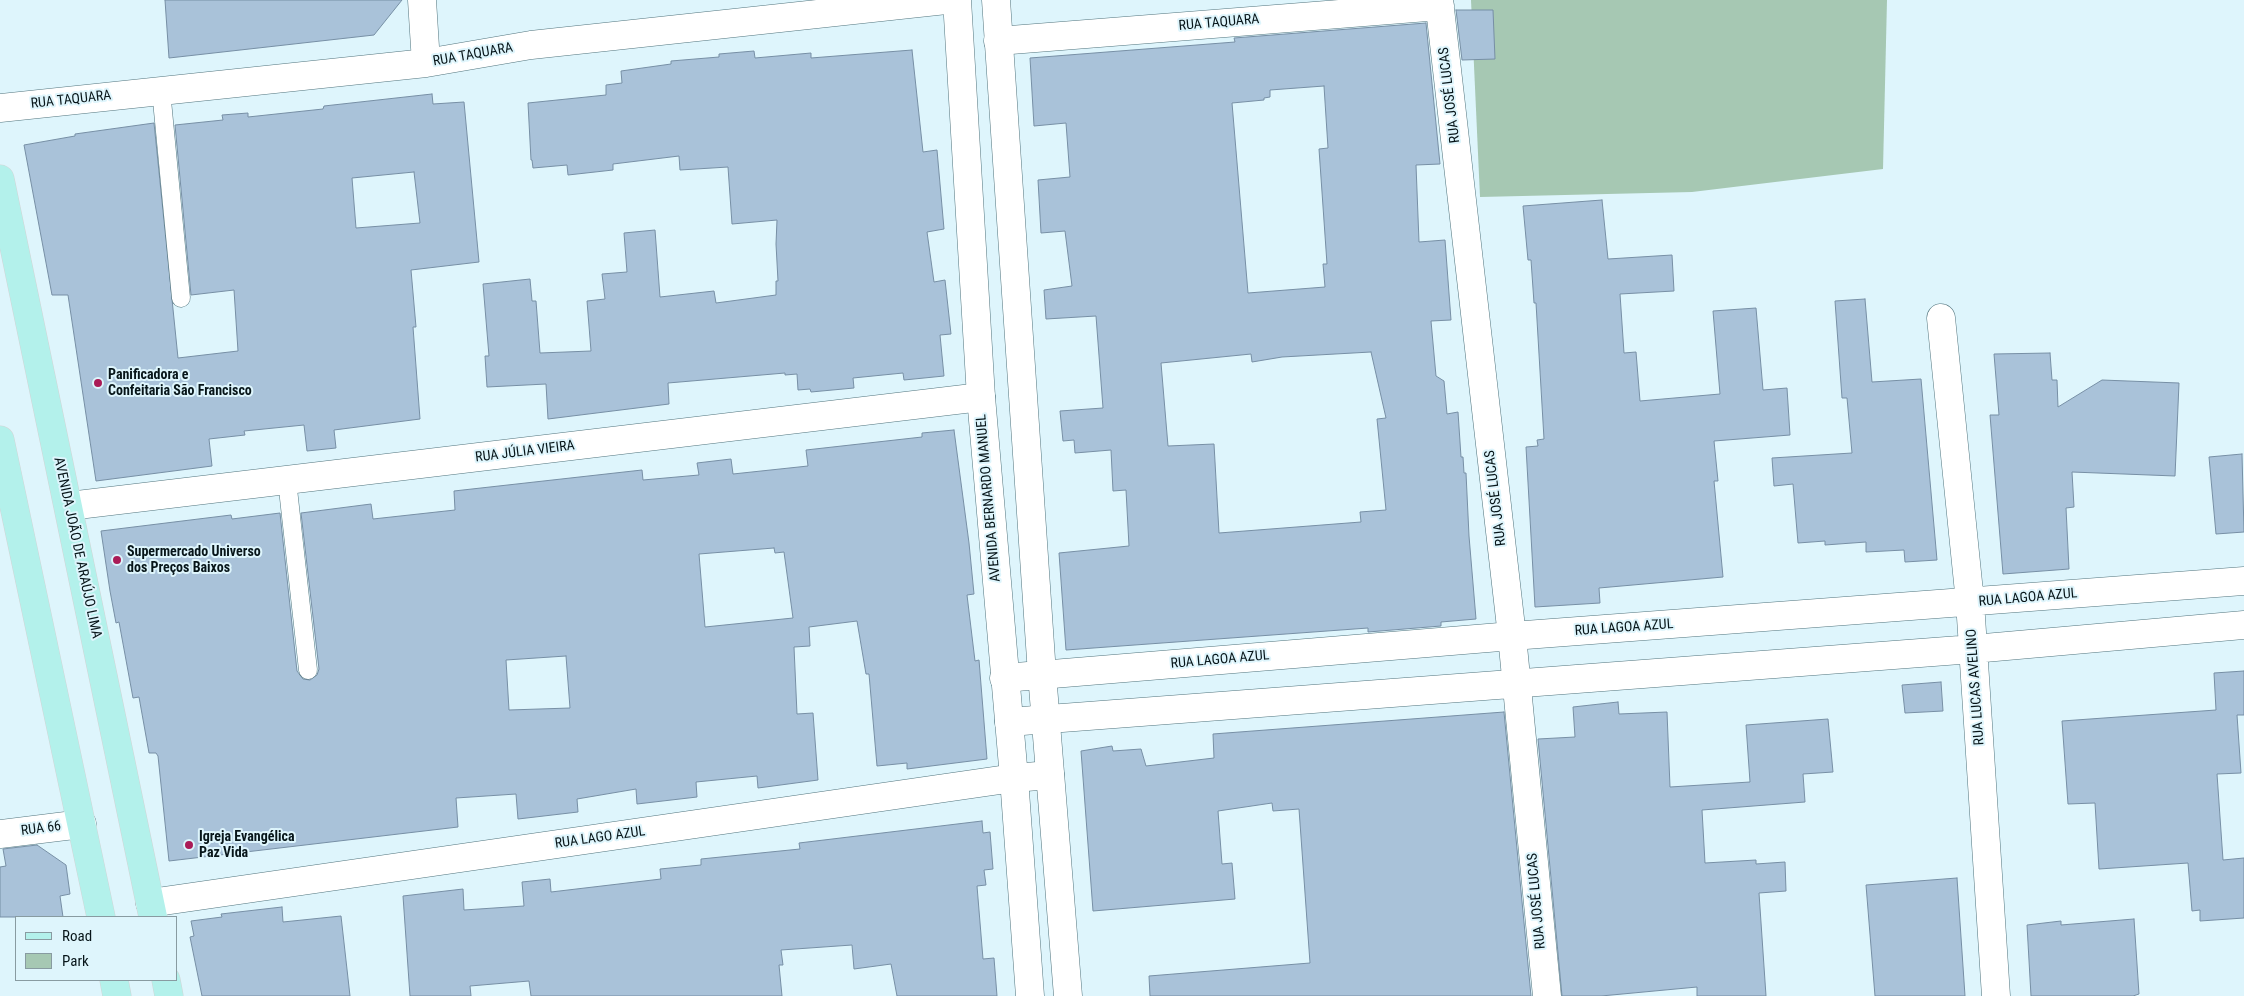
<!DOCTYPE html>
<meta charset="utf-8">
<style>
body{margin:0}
#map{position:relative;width:2244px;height:996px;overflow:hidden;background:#def5fc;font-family:"Roboto Condensed",sans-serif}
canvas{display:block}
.legend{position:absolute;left:15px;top:916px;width:162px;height:65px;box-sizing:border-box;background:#def5fc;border:1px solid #889ba1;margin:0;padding:6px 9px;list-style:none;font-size:15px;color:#071519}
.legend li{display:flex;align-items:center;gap:10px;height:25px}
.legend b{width:25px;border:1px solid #889ba1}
</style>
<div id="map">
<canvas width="2244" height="996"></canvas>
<ul class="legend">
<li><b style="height:6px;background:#b3f1eb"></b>Road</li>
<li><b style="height:14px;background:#a6c8b3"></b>Park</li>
</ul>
</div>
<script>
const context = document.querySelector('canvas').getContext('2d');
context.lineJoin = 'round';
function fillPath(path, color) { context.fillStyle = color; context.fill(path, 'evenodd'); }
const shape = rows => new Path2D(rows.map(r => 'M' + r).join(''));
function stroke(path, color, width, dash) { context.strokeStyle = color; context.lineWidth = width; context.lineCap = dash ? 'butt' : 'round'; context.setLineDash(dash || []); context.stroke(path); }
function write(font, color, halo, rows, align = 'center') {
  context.font = font + ' "Roboto Condensed",sans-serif'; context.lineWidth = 4; context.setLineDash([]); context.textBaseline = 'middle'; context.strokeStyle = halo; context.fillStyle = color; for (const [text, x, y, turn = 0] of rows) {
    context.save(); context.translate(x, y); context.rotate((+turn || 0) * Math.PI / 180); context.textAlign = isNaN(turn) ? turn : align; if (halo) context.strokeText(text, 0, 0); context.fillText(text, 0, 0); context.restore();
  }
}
fillPath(shape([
 [1471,0,1887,0,1883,169,1692,192,1480,197]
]), '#a6c8b3');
const building = shape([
 [165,0,402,0,374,35,169,58,165,0],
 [1456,10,1493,10,1495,59,1462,60,1456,10],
 [1426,23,1440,164,1416,165,1419,242,1445,240,1451,320,1431,321,1436,376,1444,381,1447,414,1458,412,1461,457,1463,457,1464,473,1466,473,1469,536,1476,619,1441,622,1441,626,1368,632,1368,628,1327,631,1066,650,1059,553,1129,546,1126,490,1113,491,1111,450,1075,453,1074,440,1063,441,1060,411,1103,408,1096,316,1046,319,1044,290,1072,286,1065,231,1041,233,1038,180,1070,177,1066,123,1034,126,1030,58,1235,42,1234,38,1426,23],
 [1324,86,1328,148,1319,149,1327,264,1323,264,1325,287,1248,293,1232,103,1264,100,1264,98,1270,97,1270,90,1324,86],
 [1371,352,1386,418,1377,419,1386,510,1360,512,1361,522,1219,533,1214,444,1168,446,1161,363,1251,354,1252,362,1282,357,1371,352],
 [912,50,923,152,937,150,944,229,927,232,934,282,945,280,951,334,940,335,944,376,904,380,903,373,853,378,854,388,811,392,810,389,798,390,797,374,785,375,785,373,668,383,669,404,548,419,546,384,487,387,485,356,489,356,483,284,530,279,532,301,536,301,540,353,591,351,587,301,605,299,602,274,627,272,624,233,655,230,660,297,714,291,716,303,776,295,776,281,778,281,776,244,777,220,732,224,728,167,680,170,679,156,613,164,613,170,568,175,567,165,533,168,532,160,531,160,528,103,606,95,606,85,622,83,621,71,671,64,671,61,719,57,719,54,754,51,755,58,811,53,811,58,912,50],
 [432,94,433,104,464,102,479,262,411,270,416,327,413,327,420,419,334,430,336,448,307,451,304,425,244,431,245,435,209,439,212,466,96,481,68,295,52,295,24,145,75,136,75,134,154,123,178,358,238,351,234,290,191,295,175,125,223,120,222,115,248,113,248,117,323,109,324,106,432,94],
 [414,172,420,223,356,228,352,178,414,172],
 [1602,200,1608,259,1672,255,1674,291,1620,294,1624,353,1636,352,1640,401,1720,394,1713,311,1756,308,1763,390,1787,388,1790,435,1714,441,1718,481,1714,481,1723,577,1599,588,1600,603,1535,607,1526,447,1538,446,1537,440,1544,439,1536,303,1534,303,1531,260,1528,260,1523,206,1602,200],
 [1865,299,1872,382,1921,379,1937,560,1905,562,1904,550,1866,552,1866,542,1825,545,1825,541,1798,543,1793,484,1774,486,1772,458,1852,453,1847,398,1842,398,1835,301,1865,299],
 [2050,353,2052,380,2057,380,2058,407,2102,380,2179,383,2175,476,2072,472,2074,507,2066,508,2069,569,2003,574,1990,415,1999,415,1994,354,2050,353],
 [954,430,969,543,974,594,967,595,975,661,979,660,987,759,907,769,907,763,877,766,869,674,866,674,857,621,809,627,810,646,794,647,797,714,813,713,818,780,758,788,757,776,696,782,697,797,637,804,636,789,577,799,578,812,518,819,516,794,456,798,458,827,169,861,158,756,156,753,149,753,139,697,133,698,119,622,116,623,110,591,101,531,231,515,232,519,280,513,297,671,303,679,310,680,317,675,319,669,301,513,371,504,373,519,455,510,454,491,642,470,643,480,699,475,697,463,731,459,733,474,808,466,806,450,922,437,922,433,954,430],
 [774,548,775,553,784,552,793,618,705,627,699,554,774,548],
 [566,656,570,708,509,710,506,660,566,656],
 [2242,454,2244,532,2216,534,2209,457,2242,454],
 [2244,671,2244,715,2237,715,2241,773,2217,774,2223,860,2244,858,2244,918,2200,921,2200,910,2192,911,2188,863,2099,869,2095,803,2068,804,2062,721,2216,710,2214,673,2244,671],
 [1941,682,1943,711,1905,713,1902,685,1941,682],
 [1618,702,1619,714,1667,712,1670,787,1750,782,1746,725,1828,719,1833,772,1803,774,1805,802,1702,810,1705,863,1756,860,1756,864,1785,862,1786,891,1759,893,1766,996,1697,996,1697,987,1601,996,1562,996,1538,739,1575,737,1573,707,1618,702],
 [1504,712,1531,996,1150,996,1149,976,1310,963,1299,809,1273,811,1272,803,1218,811,1222,864,1232,863,1235,899,1093,911,1081,751,1112,746,1113,751,1141,749,1146,766,1214,758,1213,734,1504,712],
 [982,821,983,833,990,832,993,869,984,870,986,885,977,886,983,959,994,958,997,996,897,996,891,964,854,969,852,945,781,950,783,965,779,965,782,996,531,996,529,981,470,986,471,996,410,996,403,896,463,889,464,910,524,906,522,882,550,879,551,892,661,879,660,869,701,865,701,859,800,849,799,843,982,821],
 [37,845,66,865,70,894,60,896,63,917,0,917,0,867,6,866,3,849,37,845],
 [1957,878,1965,996,1875,996,1866,885,1957,878],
 [282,907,283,922,341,916,350,996,202,996,190,937,194,936,191,921,222,917,221,914,282,907],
 [2134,919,2139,994,2133,996,2031,996,2027,925,2061,921,2061,925,2134,919]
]);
fillPath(building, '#a9c2d9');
stroke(building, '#778fa5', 1);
const service = shape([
 [161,90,181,298],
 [287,480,308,670]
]);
const minor = shape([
 [422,0,426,63],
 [1439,0,1512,636,1547,996],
 [998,41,1440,6],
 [0,108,426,63,531,45,946,0],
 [1941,318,1970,602,1996,996],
 [69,506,981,397],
 [1004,678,1512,636,2244,581],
 [1009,722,1973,649,2244,625],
 [0,834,82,824],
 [150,903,1014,778,1050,775]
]);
const tertiary = shape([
 [957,0,981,397,1014,778,1030,996],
 [996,0,1042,674,1068,996]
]);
const primary = shape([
 [0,179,153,917],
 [0,440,101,917],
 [114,980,117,996],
 [166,980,169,996]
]);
stroke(service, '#52757e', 19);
stroke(minor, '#52757e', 29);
stroke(tertiary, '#52757e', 29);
stroke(primary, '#d2d5d6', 29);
stroke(service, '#fff', 18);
stroke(minor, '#fff', 28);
stroke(tertiary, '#fff', 28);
stroke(primary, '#b3f1eb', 28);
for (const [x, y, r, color] of [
 [98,383,5,"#aa1b57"],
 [117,560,5,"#aa1b57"],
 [189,845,5,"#aa1b57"]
]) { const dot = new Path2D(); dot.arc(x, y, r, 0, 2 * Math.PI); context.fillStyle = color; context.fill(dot); stroke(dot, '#def5fc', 2); }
write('14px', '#071519', '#def5fc', [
 ["RUA TAQUARA",1219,23,-5],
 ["RUA TAQUARA",473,55,-10],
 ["RUA JOSÉ LUCAS",1450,95,-97],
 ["RUA TAQUARA",71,100,-6],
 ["RUA JÚLIA VIEIRA",525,452,-7],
 ["AVENIDA BERNARDO MANUEL",989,498,-95],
 ["RUA JOSÉ LUCAS",1496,498,-97],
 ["AVENIDA JOÃO DE ARAÚJO LIMA",77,548,78],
 ["RUA LAGOA AZUL",2028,598,-5],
 ["RUA LAGOA AZUL",1624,628,-4],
 ["RUA LAGOA AZUL",1220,660,-5],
 ["RUA LUCAS AVELINO",1976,687,-94],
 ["RUA 66",41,829,-7],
 ["RUA LAGO AZUL",600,838,-8],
 ["RUA JOSÉ LUCAS",1537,901,-95]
]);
write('bold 14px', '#071519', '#def5fc', [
 ["Panificadora e",108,375],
 ["Confeitaria São Francisco",108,391],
 ["Supermercado Universo",127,552],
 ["dos Preços Baixos",127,568],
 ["Igreja Evangélica",199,837],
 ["Paz Vida",199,853]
], 'left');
</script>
